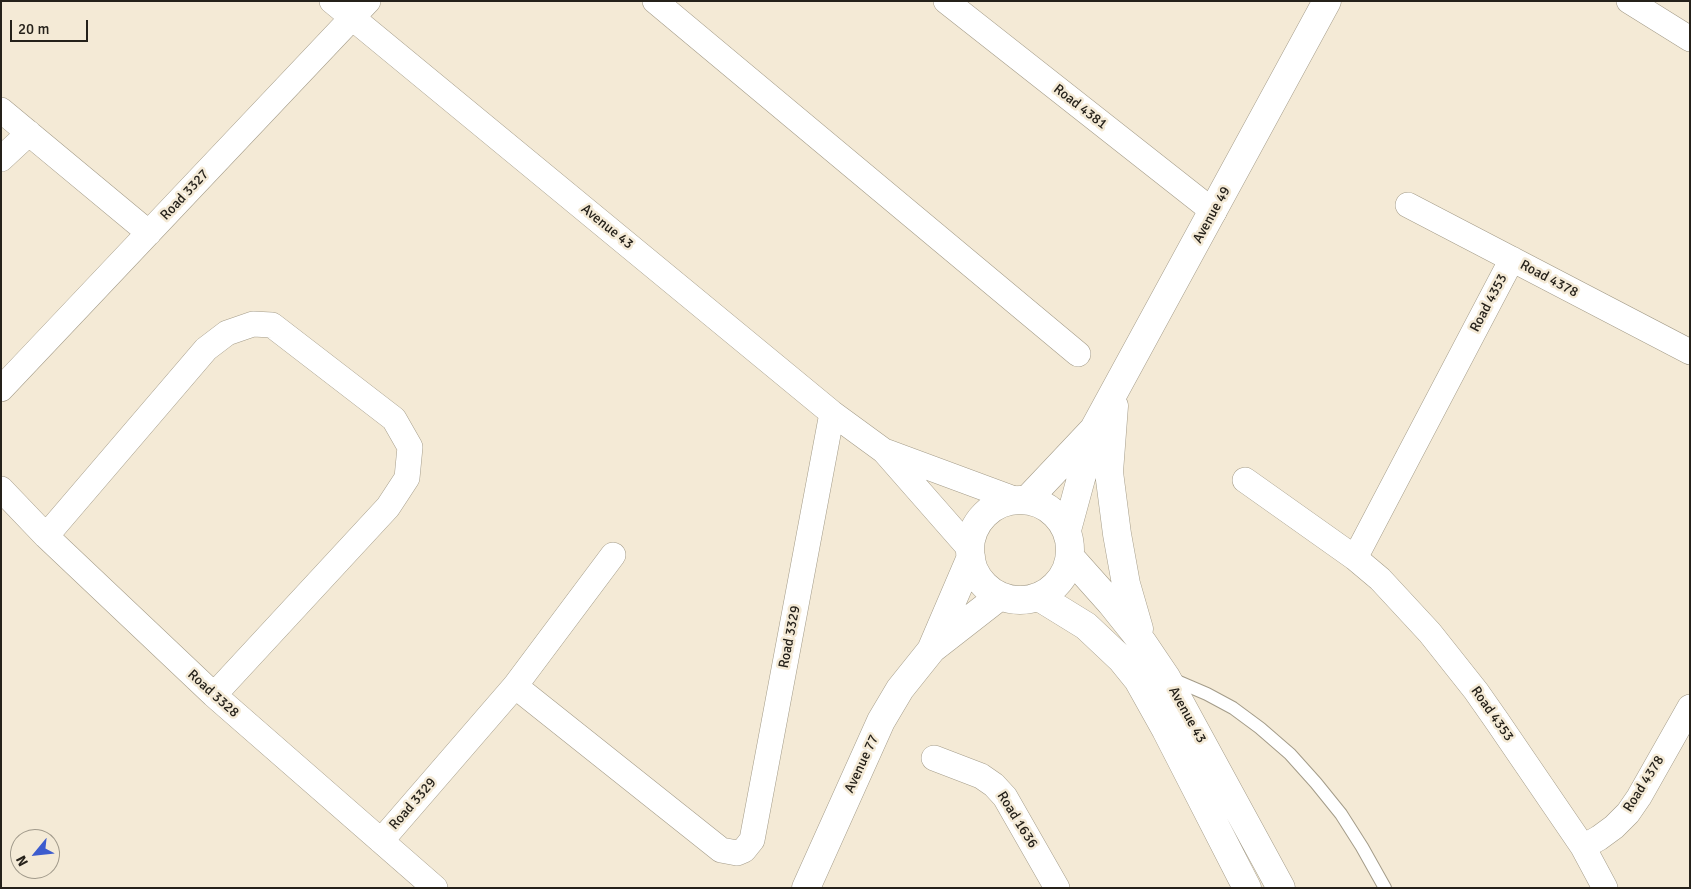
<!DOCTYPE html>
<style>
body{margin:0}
#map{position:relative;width:1691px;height:889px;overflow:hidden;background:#f4ead6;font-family:Signika,sans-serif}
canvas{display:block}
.frame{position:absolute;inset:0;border:2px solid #25211a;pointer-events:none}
.north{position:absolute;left:10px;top:829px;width:50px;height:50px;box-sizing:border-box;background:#f4ead6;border:1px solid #a19a8b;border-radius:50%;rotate:242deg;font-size:14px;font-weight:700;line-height:20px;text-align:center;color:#25211a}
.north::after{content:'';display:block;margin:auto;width:18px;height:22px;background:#3d5cce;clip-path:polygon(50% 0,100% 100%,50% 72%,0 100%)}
.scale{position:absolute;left:10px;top:20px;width:78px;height:22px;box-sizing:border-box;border:2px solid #25211a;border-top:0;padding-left:6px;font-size:15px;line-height:18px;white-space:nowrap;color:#25211a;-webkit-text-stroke:4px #f4ead6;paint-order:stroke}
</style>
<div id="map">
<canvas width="1691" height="889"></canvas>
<div class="frame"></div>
<div class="north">N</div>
<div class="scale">20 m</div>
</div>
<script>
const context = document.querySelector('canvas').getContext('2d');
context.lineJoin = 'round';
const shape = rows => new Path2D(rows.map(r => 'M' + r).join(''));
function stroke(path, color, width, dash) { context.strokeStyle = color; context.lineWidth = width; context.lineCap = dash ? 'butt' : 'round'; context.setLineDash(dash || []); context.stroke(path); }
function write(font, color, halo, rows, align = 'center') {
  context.font = font + ' Signika,sans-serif'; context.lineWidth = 5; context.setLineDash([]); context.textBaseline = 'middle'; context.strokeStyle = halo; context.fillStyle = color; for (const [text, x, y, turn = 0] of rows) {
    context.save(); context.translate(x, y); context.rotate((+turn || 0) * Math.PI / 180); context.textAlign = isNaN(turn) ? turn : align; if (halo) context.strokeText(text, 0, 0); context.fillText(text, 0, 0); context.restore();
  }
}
const service = shape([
 [1172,679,1207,694,1233,708,1260,728,1290,754,1316,783,1341,814,1362,847,1385,888]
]);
const minor = shape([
 [332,1,832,413,884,451,970,549],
 [655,1,1078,354],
 [946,1,1214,212],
 [1629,1,1690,39],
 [1,110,149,233],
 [1,159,29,133],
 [1408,205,1690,352],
 [1,389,368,1],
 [887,452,1014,499],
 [1245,480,1355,558,1380,579,1430,633,1476,691,1497,721,1583,847,1605,888],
 [1,489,46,536,214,695,435,888],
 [46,536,206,349,227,333,253,324,272,325,394,419,410,447,407,478,388,507,214,695],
 [1355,558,1512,259],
 [515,686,721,850,737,853,744,850,752,840,832,413],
 [934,758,981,776,994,785,1005,797,1057,888],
 [381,841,515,686,613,555],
 [1583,847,1599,838,1614,827,1628,813,1639,797,1690,707]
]);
const tertiary = shape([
 [1114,406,1109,472,1117,534,1126,584,1139,629],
 '970 550a50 50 0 1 1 100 0a50 50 0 1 1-100 0Z',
 [1027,500,1093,430],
 [1067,530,1095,427,1327,1],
 [1070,557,1111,603,1143,643,1166,677,1281,888],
 [1039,597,1086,626,1121,659,1138,680,1166,730,1247,888],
 [932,648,971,557],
 [806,888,881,721,900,689,932,649,1000,596]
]);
stroke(service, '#a49c89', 14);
stroke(minor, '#a49c89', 26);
stroke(tertiary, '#a49c89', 29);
stroke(service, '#fff', 12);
stroke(minor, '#fff', 25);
stroke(tertiary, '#fff', 28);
write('14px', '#25211a', '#f4ead6', [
 ["Road 4381",1080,107,38],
 ["Road 3327",185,195,-47],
 ["Avenue 49",1212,215,-61],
 ["Avenue 43",607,227,39],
 ["Road 4378",1549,279,28],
 ["Road 4353",1489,303,-62],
 ["Road 3329",790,637,-79],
 ["Road 3328",213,694,42],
 ["Road 4353",1492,714,55],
 ["Avenue 43",1187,715,61],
 ["Avenue 77",862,764,-65],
 ["Road 4378",1644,784,-58],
 ["Road 3329",413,804,-49],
 ["Road 1636",1017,820,58]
]);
</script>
